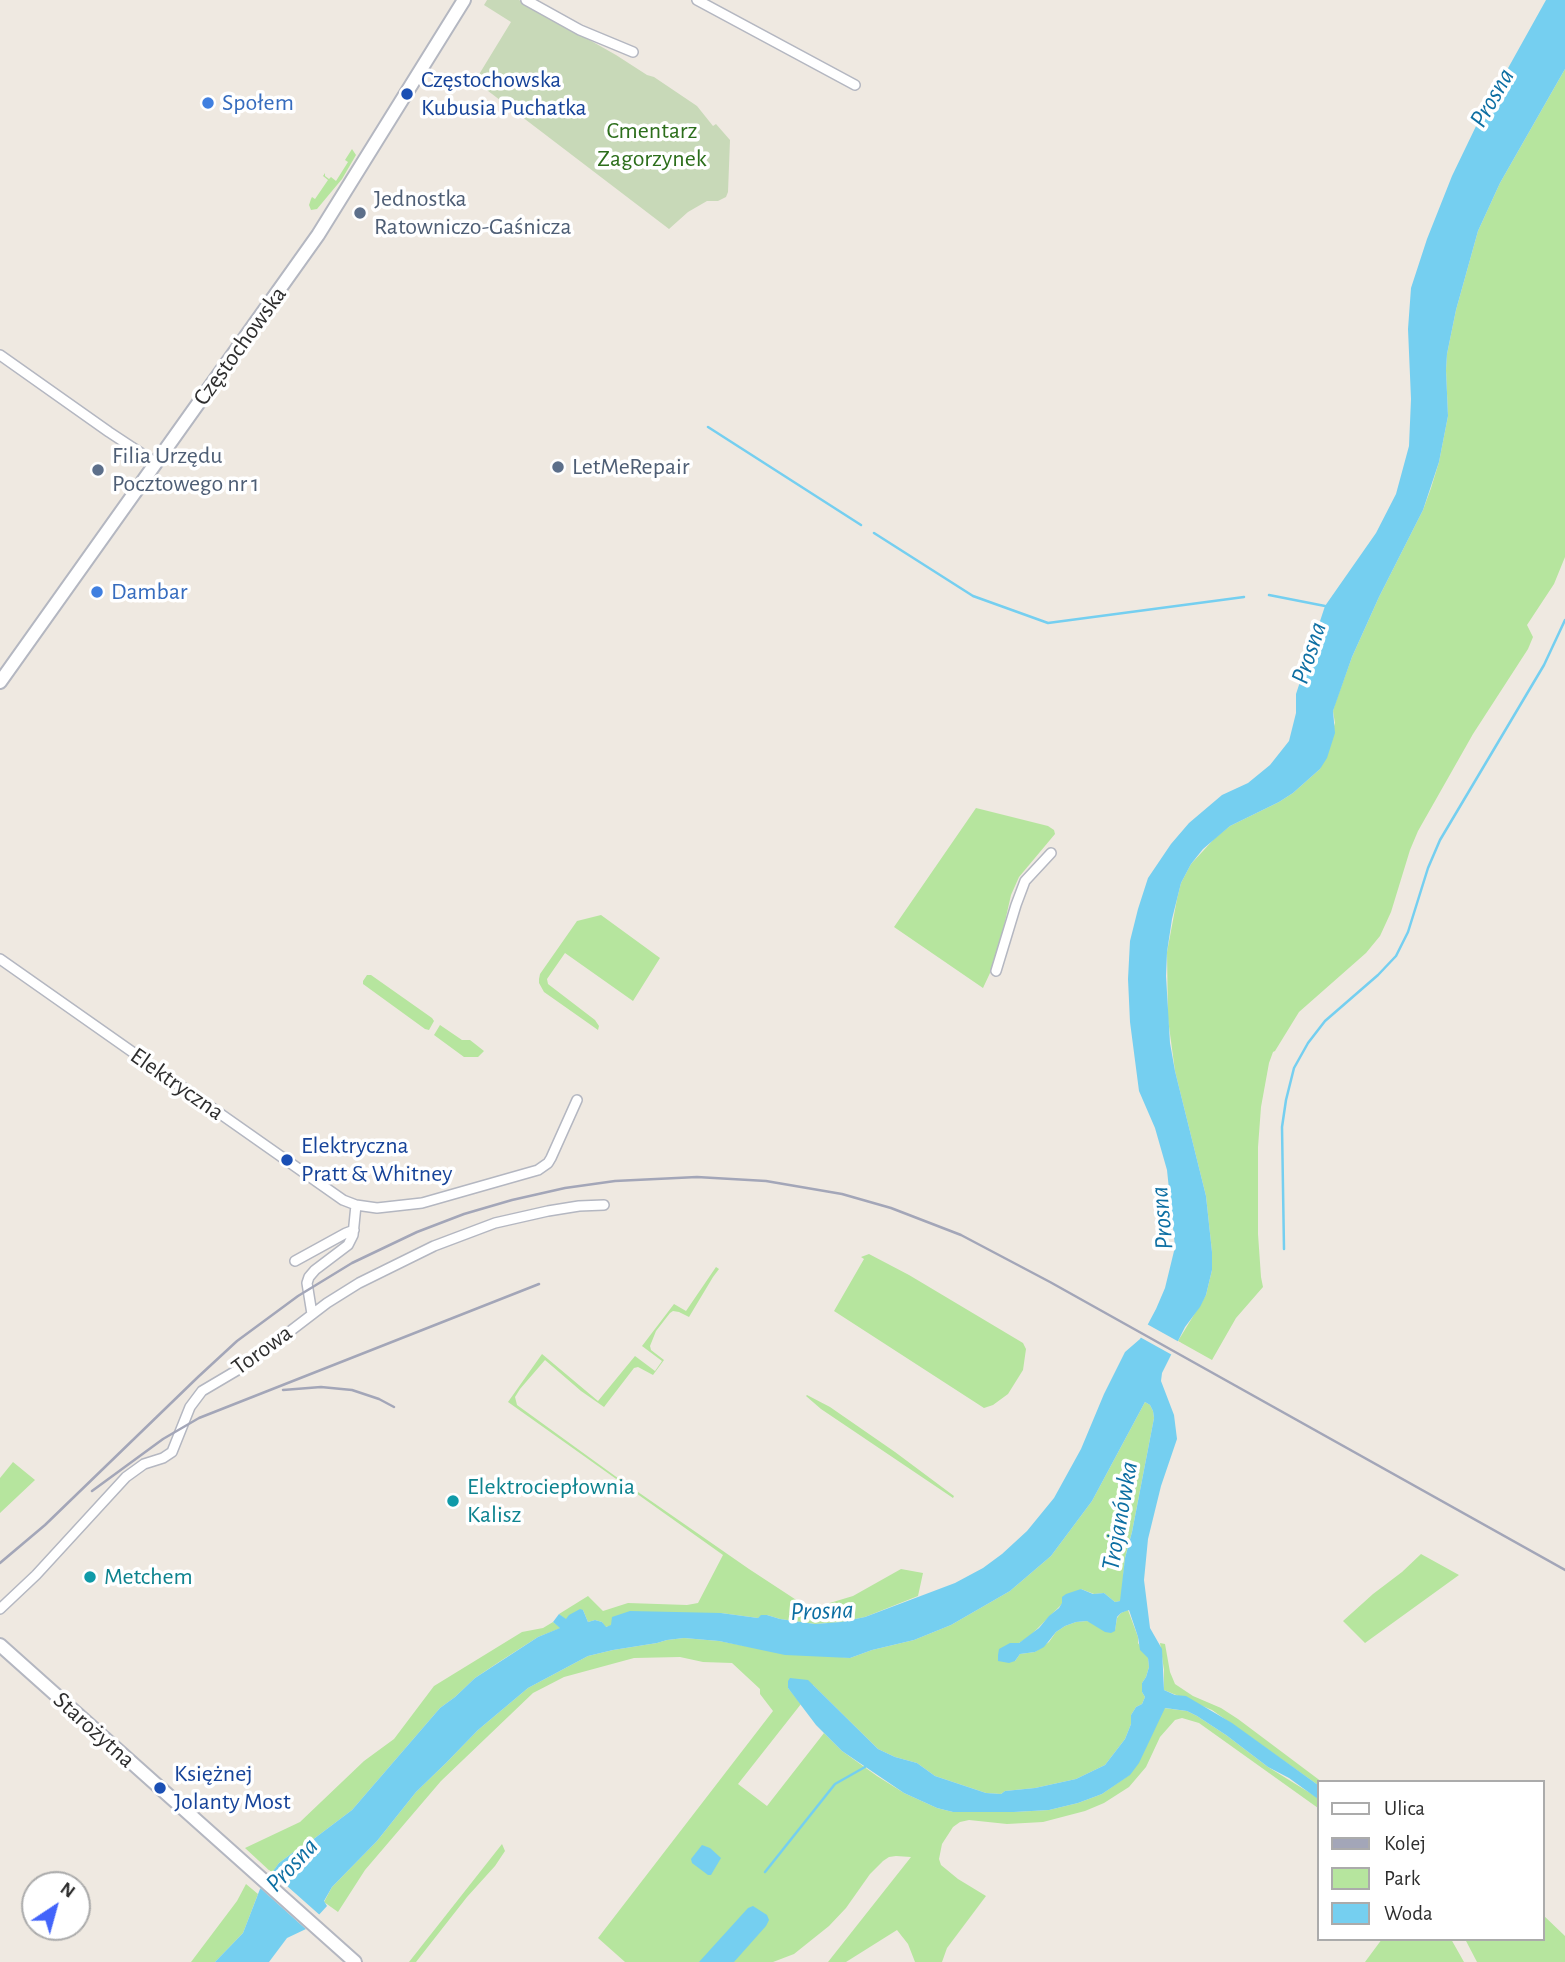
<!DOCTYPE html>
<meta charset="utf-8">
<style>
body{margin:0}
#map{position:relative;width:1565px;height:1962px;overflow:hidden;background:#efe9e1;font-family:"Alegreya Sans",sans-serif}
canvas{display:block}
.legend{position:absolute;left:1317px;top:1780px;width:228px;height:161px;box-sizing:border-box;background:#fff;border:2px solid #ababab;margin:0;padding:9px 12px;list-style:none;font-size:21px;color:#2e2e2e}
.legend li{display:flex;align-items:center;gap:14px;height:35px}
.legend b{width:35px;border:2px solid #ababab}
.north{position:absolute;left:21px;top:1871px;width:70px;height:70px;box-sizing:border-box;background:#fff;border:2px solid #ababab;border-radius:50%;rotate:36deg;font-size:19px;font-weight:700;line-height:28px;text-align:center;color:#2e2e2e}
.north::after{content:'';display:block;margin:auto;width:24px;height:32px;background:#4264fb;clip-path:polygon(50% 0,100% 100%,50% 72%,0 100%)}
</style>
<div id="map">
<canvas width="1565" height="1962"></canvas>
<ul class="legend">
<li><b style="height:9px;background:#fff"></b>Ulica</li>
<li><b style="height:9px;background:#a3a6b8"></b>Kolej</li>
<li><b style="height:19px;background:#b6e59e"></b>Park</li>
<li><b style="height:19px;background:#75cff0"></b>Woda</li>
</ul>
<div class="north">N</div>
</div>
<script>
const context = document.querySelector('canvas').getContext('2d');
context.lineJoin = 'round';
function fillPath(path, color) { context.fillStyle = color; context.fill(path, 'evenodd'); }
const shape = rows => new Path2D(rows.map(r => 'M' + r).join(''));
function stroke(path, color, width, dash) { context.strokeStyle = color; context.lineWidth = width; context.lineCap = dash ? 'butt' : 'round'; context.setLineDash(dash || []); context.stroke(path); }
function write(font, color, halo, rows, align = 'center') {
  context.font = font + ' "Alegreya Sans",sans-serif'; context.lineWidth = 7; context.setLineDash([]); context.textBaseline = 'middle'; context.strokeStyle = halo; context.fillStyle = color; for (const [text, x, y, turn = 0] of rows) {
    context.save(); context.translate(x, y); context.rotate((+turn || 0) * Math.PI / 180); context.textAlign = isNaN(turn) ? turn : align; if (halo) context.strokeText(text, 0, 0); context.fillText(text, 0, 0); context.restore();
  }
}
fillPath(shape([
 [1565,69,1565,557,1554,584,1527,625,1533,637,1528,649,1473,734,1418,831,1410,850,1391,912,1380,936,1366,953,1299,1012,1275,1051,1273,1052,1269,1063,1261,1107,1258,1147,1258,1234,1261,1277,1263,1287,1236,1318,1212,1360,1178,1341,1206,1295,1212,1270,1212,1252,1206,1196,1175,1071,1168,1019,1167,952,1177,899,1181,883,1191,864,1215,838,1230,826,1279,802,1293,793,1320,769,1335,723,1333,711,1335,704,1352,657,1379,597,1423,510,1431,488,1439,462,1448,416,1446,370,1447,354,1456,310,1478,231,1500,183],
 [352,149,356,155,342,179,317,209,311,210,309,205,311,199,312,197,315,199,328,180,323,176,325,173,325,176,329,179,331,177,336,181,348,162,345,160],
 [976,808,1048,826,1054,830,1055,834,1019,877,1011,895,999,948,990,973,983,988,894,927],
 [601,915,660,958,633,1001,565,953,547,979,548,984,595,1020,599,1026,598,1030,544,992,539,983,539,979,540,974,577,921],
 [367,975,371,975,432,1018,434,1021,429,1030,425,1029,363,984,363,981],
 [440,1025,462,1040,470,1040,484,1051,478,1057,464,1057,434,1035],
 [869,1254,909,1275,1023,1343,1026,1349,1023,1370,1008,1394,993,1405,984,1408,834,1311,864,1259,861,1257],
 [716,1267,719,1269,713,1277,689,1317,679,1312,673,1311,670,1313,656,1331,650,1346,651,1350,664,1360,653,1375,638,1367,634,1368,604,1407,581,1391,545,1360,520,1389,515,1397,517,1405,615,1476,749,1569,807,1607,813,1608,853,1596,901,1569,923,1573,918,1596,865,1617,841,1622,815,1624,780,1619,767,1615,758,1618,721,1613,687,1613,605,1627,602,1622,595,1620,588,1622,583,1610,566,1620,559,1614,588,1596,603,1611,628,1603,687,1605,698,1603,723,1555,508,1402,542,1354,598,1401,635,1356,655,1371,662,1361,642,1346,674,1304,686,1311],
 [807,1395,830,1407,895,1452,954,1496,953,1498,821,1409,806,1396],
 [1145,1402,1150,1405,1153,1411,1154,1418,1132,1532,1125,1558,1121,1601,1115,1602,1104,1593,1094,1594,1081,1589,1063,1603,1029,1637,1019,1643,1010,1643,1015,1661,1020,1654,1035,1652,1049,1642,1056,1632,1065,1626,1076,1622,1087,1621,1115,1630,1117,1618,1121,1613,1128,1610,1138,1637,1138,1643,1148,1657,1149,1667,1146,1677,1142,1683,1142,1692,1145,1697,1142,1704,1136,1707,1131,1715,1131,1724,1125,1739,1105,1765,1076,1779,1035,1788,1005,1791,1001,1794,986,1793,935,1776,917,1763,895,1757,878,1749,813,1685,788,1688,801,1704,738,1784,767,1806,824,1733,842,1751,877,1776,904,1793,937,1808,953,1812,1014,1812,1049,1810,1078,1803,1102,1794,1129,1775,1164,1708,1187,1711,1197,1716,1226,1735,1268,1767,1315,1796,1318,1799,1318,1808,1199,1723,1182,1718,1175,1720,1160,1737,1146,1767,1129,1787,1104,1803,1085,1811,1043,1822,1007,1824,969,1820,960,1822,953,1827,942,1844,939,1859,941,1865,958,1879,986,1896,947,1948,942,1962,915,1962,908,1944,897,1930,846,1962,828,1962,911,1857,896,1856,889,1857,883,1861,870,1874,846,1908,829,1926,794,1954,773,1962,625,1962,598,1938,773,1711,760,1694,760,1689,732,1663,703,1662,680,1657,634,1658,564,1677,533,1693,441,1781,365,1870,338,1912,324,1902,332,1887,377,1841,416,1792,446,1763,478,1730,528,1688,588,1656,613,1650,657,1643,667,1640,684,1638,719,1641,751,1647,850,1658,872,1650,914,1640,951,1625,1010,1591,1051,1556,1092,1501],
 [13,1462,35,1480,0,1513,0,1478],
 [1421,1554,1459,1575,1365,1643,1343,1621,1373,1594,1402,1572],
 [553,1622,561,1628,538,1637,499,1662,475,1678,455,1697,440,1708,352,1810,311,1841,295,1851,279,1863,272,1873,245,1848,300,1822,364,1761,394,1739,434,1686,522,1632,543,1628],
 [1160,1643,1165,1644,1170,1672,1175,1684,1193,1696,1221,1708,1238,1719,1322,1782,1318,1782,1318,1785,1212,1710,1164,1690,1164,1670],
 [502,1844,505,1851,495,1866,467,1897,416,1962,409,1962],
 [246,1884,258,1894,243,1933,215,1962,191,1962,237,1901],
 [1542,1914,1565,1936,1565,1962,1477,1962,1465,1939,1542,1939],
 [1382,1939,1451,1939,1464,1962,1365,1962]
]), '#b6e59e');
fillPath(shape([
 [487,0,519,0,616,55,647,75,654,77,697,106,713,126,716,124,730,140,728,192,726,197,718,201,707,201,688,212,669,229,475,81,511,22,484,5]
]), '#c8d9b8');
fillPath(shape([
 [1546,0,1565,0,1565,69,1500,183,1478,231,1456,310,1447,354,1446,370,1448,416,1439,462,1423,510,1379,597,1352,657,1333,711,1335,733,1327,758,1320,769,1293,793,1279,802,1230,826,1203,849,1191,864,1181,883,1172,919,1167,952,1166,976,1170,1043,1175,1071,1206,1196,1212,1252,1212,1270,1206,1295,1200,1307,1185,1327,1162,1373,1161,1381,1174,1415,1177,1439,1161,1486,1148,1539,1144,1580,1150,1628,1162,1649,1164,1690,1175,1695,1186,1696,1232,1723,1318,1785,1318,1799,1289,1778,1268,1767,1226,1735,1197,1716,1187,1711,1165,1708,1139,1763,1130,1775,1102,1794,1078,1803,1049,1810,1014,1812,953,1812,937,1808,904,1793,842,1751,816,1725,788,1688,788,1681,790,1678,808,1680,878,1749,895,1757,917,1763,935,1776,986,1793,1001,1794,1005,1791,1035,1788,1076,1779,1105,1765,1125,1739,1131,1724,1131,1715,1136,1707,1142,1704,1145,1697,1142,1692,1142,1683,1146,1677,1149,1667,1148,1658,1140,1650,1138,1637,1129,1610,1121,1613,1117,1617,1115,1631,1111,1633,1105,1632,1087,1621,1076,1622,1065,1626,1056,1632,1044,1647,1035,1652,1020,1654,1015,1661,1009,1663,998,1661,998,1655,999,1649,1010,1643,1019,1643,1039,1628,1049,1616,1059,1608,1062,1603,1062,1597,1066,1594,1081,1589,1093,1594,1104,1593,1115,1602,1120,1601,1125,1558,1132,1532,1154,1418,1153,1411,1150,1405,1145,1402,1092,1501,1051,1556,1010,1591,951,1625,914,1640,872,1650,850,1658,785,1655,719,1641,684,1638,667,1640,657,1643,613,1650,588,1656,528,1688,478,1730,446,1763,416,1792,377,1841,332,1887,324,1901,327,1906,306,1929,287,1938,269,1962,215,1962,243,1933,260,1889,279,1863,295,1851,311,1841,352,1810,440,1708,455,1697,475,1678,538,1637,560,1628,553,1622,559,1614,566,1619,569,1615,580,1609,583,1610,588,1622,595,1620,602,1622,606,1627,611,1625,612,1617,630,1611,721,1613,758,1618,761,1615,767,1615,780,1619,815,1624,841,1622,865,1617,955,1583,983,1568,1002,1554,1027,1531,1054,1498,1081,1449,1104,1394,1125,1352,1140,1339,1156,1309,1165,1288,1175,1247,1167,1170,1155,1128,1139,1091,1130,1022,1128,979,1130,941,1138,909,1148,878,1171,844,1189,823,1222,795,1248,783,1270,765,1289,741,1296,713,1296,694,1325,606,1376,533,1396,494,1409,446,1411,399,1408,329,1411,288,1427,239,1452,176,1478,122],
 [702,1845,710,1848,721,1858,711,1875,708,1875,692,1863,691,1859],
 [753,1906,767,1915,769,1920,766,1926,734,1962,699,1962,748,1908]
]), '#75cff0');
fillPath(shape([
 [1145,1323,1181,1343,1174,1356,1138,1336],
 [269,1870,322,1917,308,1931,258,1886]
]), '#efe9e1');
stroke(shape([
 [708,427,861,525],
 [874,533,973,596,1048,623,1244,597],
 [1269,595,1325,606],
 [1284,1249,1282,1127,1286,1100,1294,1068,1308,1043,1325,1021,1378,975,1396,956,1408,932,1428,868,1440,840,1544,665,1565,620],
 [765,1872,835,1784,865,1767]
]), '#75cff0', 2.5);
const street = shape([
 [526,0,580,30,633,52],
 [697,0,855,85],
 [0,355,109,432,156,463],
 [0,959,343,1200,356,1205,377,1208,422,1203,538,1170,548,1163,551,1158,577,1100],
 [996,971,1016,905,1025,881,1051,853],
 [295,1261,346,1233,354,1230],
 [312,1314,307,1283,309,1277,315,1270,348,1245,353,1235,356,1205],
 [0,1609,36,1575,126,1477,144,1464,163,1458,172,1452,190,1407,202,1391,246,1365,327,1303,359,1283,434,1246,495,1223,548,1211,579,1206,604,1205]
]);
const secondary = shape([
 [0,682,318,235,464,0],
 [0,1645,355,1962]
]);
stroke(street, '#b4b7c1', 12);
stroke(secondary, '#b4b7c1', 16);
stroke(street, '#fff', 9);
stroke(secondary, '#fff', 12);
stroke(shape([
 [283,1390,321,1387,352,1390,379,1399,394,1407],
 [92,1491,163,1439,199,1418,539,1284],
 [0,1563,45,1525,198,1377,237,1341,298,1296,352,1263,417,1232,464,1214,512,1200,565,1188,615,1181,697,1177,766,1181,842,1194,891,1208,961,1235,1050,1282,1565,1570]
]), '#a3a6b8', 2.5);
for (const [x, y, r, color] of [
 [407,94,7,"#1a4fb4"],
 [208,103,7,"#3f7fe0"],
 [360,213,7,"#5c6f8a"],
 [558,467,7,"#5c6f8a"],
 [98,470,7,"#5c6f8a"],
 [97,592,7,"#3f7fe0"],
 [287,1160,7,"#1a4fb4"],
 [453,1501,7,"#0f9aa8"],
 [90,1577,7,"#0f9aa8"],
 [160,1788,7,"#1a4fb4"]
]) { const dot = new Path2D(); dot.arc(x, y, r, 0, 2 * Math.PI); context.fillStyle = color; context.fill(dot); stroke(dot, '#fff', 2.5); }
write('24px', '#164399', '#fff', [
 ["Częstochowska",421,80],
 ["Kubusia Puchatka",421,108],
 ["Elektryczna",301,1146],
 ["Pratt & Whitney",301,1174],
 ["Księżnej",174,1774],
 ["Jolanty Most",174,1802]
], 'left');
write('24px', '#366cbe', '#fff', [
 ["Społem",222,103],
 ["Dambar",111,592]
], 'left');
write('24px', '#2c6e1b', '#fff', [
 ["Cmentarz",652,131],
 ["Zagorzynek",652,159]
]);
write('24px', '#4e5e75', '#fff', [
 ["Jednostka",374,199],
 ["Ratowniczo-Gaśnicza",374,227],
 ["Filia Urzędu",112,456],
 ["Pocztowego nr 1",112,484],
 ["LetMeRepair",572,467]
], 'left');
write('24px', '#2e2e2e', '#fff', [
 ["Częstochowska",240,346,-54],
 ["Elektryczna",177,1084,35],
 ["Torowa",262,1350,-36],
 ["Starożytna",94,1730,42]
]);
write('24px', '#0d838f', '#fff', [
 ["Elektrociepłownia",467,1487],
 ["Kalisz",467,1515],
 ["Metchem",104,1577]
], 'left');
write('italic 26px', '#0d6fa3', '#fff', [
 ["Prosna",1492,98,-60],
 ["Prosna",1309,653,-72],
 ["Prosna",1162,1218,-95],
 ["Trojanówka",1120,1516,-80],
 ["Prosna",822,1611,-2],
 ["Prosna",292,1865,-47]
]);
</script>
